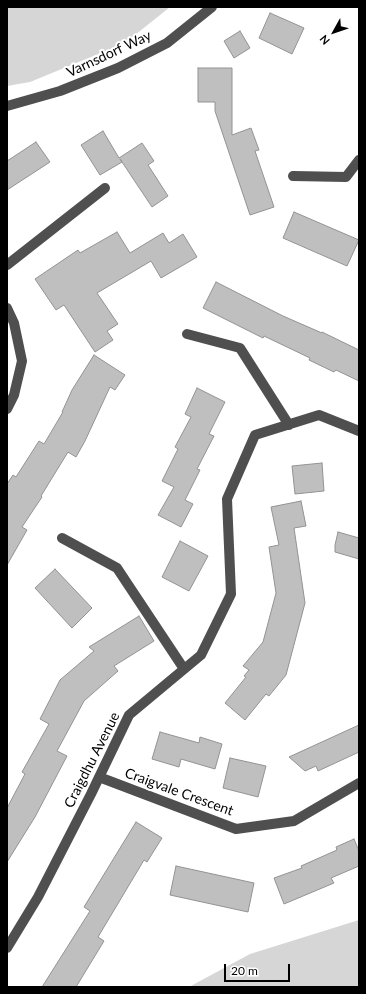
<!DOCTYPE html>
<style>
body{margin:0}
#map{position:relative;width:366px;height:994px;overflow:hidden;background:#fff;font-family:Lato,sans-serif}
canvas{display:block}
.frame{position:absolute;inset:0;border:8px solid #000;pointer-events:none}
.north{position:absolute;left:314px;top:12px;width:40px;height:40px;-webkit-text-stroke:3px #fff;paint-order:stroke;rotate:230deg;font-size:11px;font-weight:700;line-height:16px;text-align:center;color:#000}
.north::after{content:'';display:block;margin:auto;width:14px;height:18px;background:#000;clip-path:polygon(50% 0,100% 100%,50% 72%,0 100%)}
.scale{position:absolute;left:224px;top:964px;width:66px;height:18px;box-sizing:border-box;border:2px solid #000;border-top:0;padding-left:5px;font-size:12px;line-height:14px;white-space:nowrap;color:#000;-webkit-text-stroke:3px #fff;paint-order:stroke}
</style>
<div id="map">
<canvas width="366" height="994"></canvas>
<div class="frame"></div>
<div class="north">N</div>
<div class="scale">20 m</div>
</div>
<script>
const context = document.querySelector('canvas').getContext('2d');
context.lineJoin = 'round';
function fillPath(path, color) { context.fillStyle = color; context.fill(path, 'evenodd'); }
const shape = rows => new Path2D(rows.map(r => 'M' + r).join(''));
function stroke(path, color, width, dash) { context.strokeStyle = color; context.lineWidth = width; context.lineCap = dash ? 'butt' : 'round'; context.setLineDash(dash || []); context.stroke(path); }
function write(font, color, halo, rows, align = 'center') {
  context.font = font + ' Lato,sans-serif'; context.lineWidth = 4; context.setLineDash([]); context.textBaseline = 'middle'; context.strokeStyle = halo; context.fillStyle = color; for (const [text, x, y, turn = 0] of rows) {
    context.save(); context.translate(x, y); context.rotate((+turn || 0) * Math.PI / 180); context.textAlign = isNaN(turn) ? turn : align; if (halo) context.strokeText(text, 0, 0); context.fillText(text, 0, 0); context.restore();
  }
}
fillPath(shape([
 [7,7,170,7,125,43,30,82,7,86],
 [359,920,359,987,189,987,250,954]
]), '#d6d6d6');
const building = shape([
 [270,13,304,28,292,54,259,38,270,13],
 [240,31,250,48,234,58,224,41,240,31],
 [198,68,232,68,232,135,251,128,259,150,255,151,274,207,250,215,215,111,215,102,198,102,198,68],
 [103,131,119,158,142,143,154,161,148,165,168,196,152,207,120,159,122,162,100,175,81,145,103,131],
 [36,142,50,162,7,190,7,161,36,142],
 [294,212,359,240,347,266,283,238,294,212],
 [117,232,130,253,163,233,169,243,183,234,197,257,161,278,151,261,97,293,118,324,107,331,113,340,95,352,64,305,56,310,35,279,78,250,80,253,117,232],
 [216,282,283,316,322,333,322,332,359,350,359,381,336,370,334,372,309,360,310,358,264,336,263,338,203,308,216,282],
 [94,355,125,375,115,390,110,387,85,441,76,457,68,452,41,496,42,497,22,527,27,530,7,565,7,484,13,475,16,477,39,441,44,444,63,412,62,412,72,390,94,355],
 [197,388,225,402,209,434,214,436,197,469,200,470,185,500,193,504,181,527,158,515,174,487,162,481,178,449,175,447,191,417,185,414,197,388],
 [322,463,324,491,295,494,292,466,322,463],
 [301,501,306,526,294,528,305,603,286,675,269,696,266,694,245,720,225,703,246,677,244,676,249,670,243,666,263,642,276,593,269,547,279,545,271,507,301,501],
 [338,532,359,538,359,559,335,552,335,545,338,532],
 [180,541,208,556,189,591,162,577,180,541],
 [55,569,92,608,72,628,35,588,55,569],
 [139,616,154,641,114,666,118,671,84,701,57,751,67,756,35,817,7,862,7,808,25,774,22,772,49,724,40,719,60,680,94,651,89,647,139,616],
 [359,725,359,752,318,771,316,766,305,771,289,757,359,725],
 [160,732,199,743,200,737,222,744,215,769,181,759,179,767,152,759,160,732],
 [230,758,266,766,258,797,223,788,230,758],
 [136,822,162,838,147,862,144,860,98,937,104,941,76,987,42,987,90,911,84,907,136,822],
 [354,839,359,851,359,866,331,878,334,883,284,904,274,878,302,868,301,866,337,850,336,847,354,839],
 [176,866,254,883,248,912,170,895,176,866]
]);
fillPath(building, '#bfbfbf');
stroke(building, '#939393', 1);
stroke(shape([
 [7,106,60,91,118,68,167,43,212,7],
 [293,176,346,177,359,160],
 [7,265,105,188],
 [7,308,14,323,22,361,14,395,7,409],
 [187,334,240,348,289,425],
 [62,538,117,568,184,669],
 [99,777,236,829,294,821,359,783],
 [7,948,38,897,91,794,129,715,201,655,231,594,227,499,255,435,319,415,359,431]
]), '#4f4f4f', 10);
write('14px', '#000', '#fff', [
 ["Varnsdorf Way",109,54,-25],
 ["Craigdhu Avenue",92,760,-63],
 ["Craigvale Crescent",179,792,20]
]);
</script>
